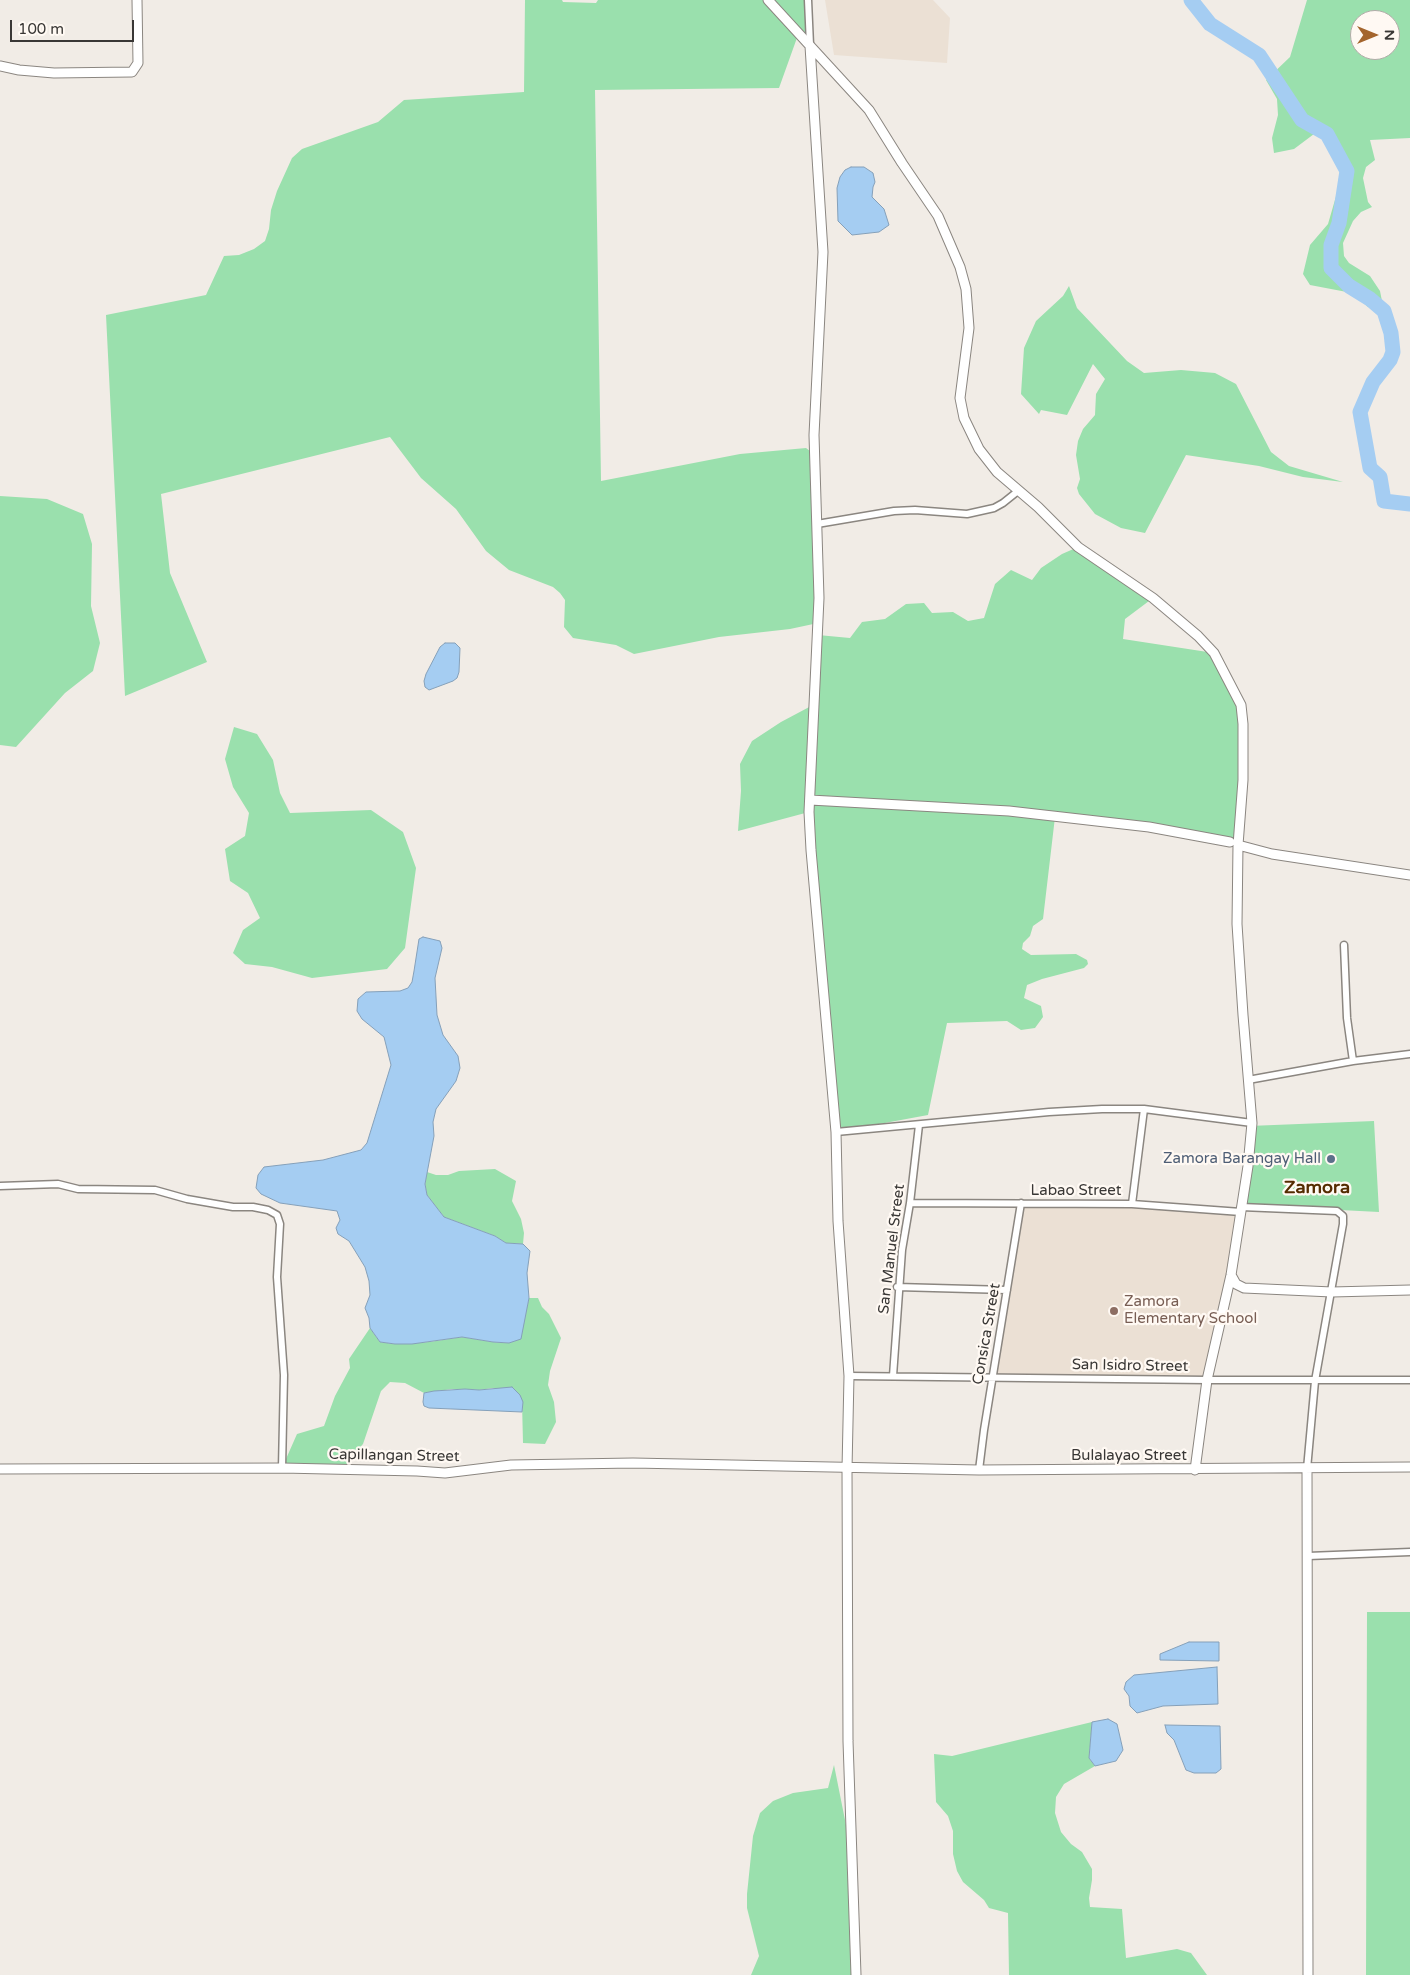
<!DOCTYPE html>
<style>
body{margin:0}
#map{position:relative;width:1410px;height:1975px;overflow:hidden;background:#f1ece6;font-family:"Varela Round",sans-serif}
canvas{display:block}
.north{position:absolute;left:1350px;top:10px;width:50px;height:50px;box-sizing:border-box;background:#fff9f3;border:1px solid #b0aba7;border-radius:50%;rotate:90deg;font-size:14px;font-weight:700;line-height:20px;text-align:center;color:#393735}
.north::after{content:'';display:block;margin:auto;width:18px;height:22px;background:#a4652d;clip-path:polygon(50% 0,100% 100%,50% 72%,0 100%)}
.scale{position:absolute;left:10px;top:20px;width:124px;height:22px;box-sizing:border-box;border:2px solid #393735;border-top:0;padding-left:6px;font-size:15px;line-height:18px;white-space:nowrap;color:#393735;-webkit-text-stroke:4px #fff9f3;paint-order:stroke}
</style>
<div id="map">
<canvas width="1410" height="1975"></canvas>
<div class="north">N</div>
<div class="scale">100 m</div>
</div>
<script>
const context = document.querySelector('canvas').getContext('2d');
context.lineJoin = 'round';
function fillPath(path, color) { context.fillStyle = color; context.fill(path, 'evenodd'); }
const shape = rows => new Path2D(rows.map(r => 'M' + r).join(''));
function stroke(path, color, width, dash) { context.strokeStyle = color; context.lineWidth = width; context.lineCap = dash ? 'butt' : 'round'; context.setLineDash(dash || []); context.stroke(path); }
function write(font, color, halo, rows, align = 'center') {
  context.font = font + ' "Varela Round",sans-serif'; context.lineWidth = 4.5; context.setLineDash([]); context.textBaseline = 'middle'; context.strokeStyle = halo; context.fillStyle = color; for (const [text, x, y, turn = 0] of rows) {
    context.save(); context.translate(x, y); context.rotate((+turn || 0) * Math.PI / 180); context.textAlign = isNaN(turn) ? turn : align; if (halo) context.strokeText(text, 0, 0); context.fillText(text, 0, 0); context.restore();
  }
}
fillPath(shape([
 [825,0,933,0,950,18,947,63,834,55],
 [1021,1203,1132,1204,1241,1212,1207,1380,993,1376]
]), '#ebe0d4');
fillPath(shape([
 [525,0,562,0,563,2,596,3,598,0,808,0,810,46,798,35,779,88,595,90,601,481,740,454,806,448,815,455,818,623,790,629,719,637,634,654,616,645,573,638,564,627,565,600,560,593,553,587,509,570,486,551,456,509,421,478,390,437,161,494,170,573,207,662,125,696,106,315,206,295,224,256,239,255,254,249,265,241,269,229,271,210,277,191,292,158,302,149,378,122,404,100,524,92],
 [1307,0,1410,0,1410,138,1370,140,1375,160,1366,167,1363,178,1368,202,1372,207,1361,212,1353,221,1343,243,1344,256,1349,263,1370,276,1380,291,1382,301,1368,307,1352,293,1310,285,1303,274,1310,245,1328,224,1337,193,1340,170,1332,144,1314,134,1294,149,1274,153,1272,138,1278,115,1277,99,1266,80,1290,57],
 [1360,20,1390,20,1390,50,1360,50],
 [1069,286,1077,308,1127,361,1144,373,1181,370,1215,373,1236,384,1271,452,1289,466,1343,482,1303,477,1259,466,1186,455,1145,533,1121,528,1095,514,1079,494,1077,488,1080,479,1076,455,1078,441,1083,429,1095,415,1096,394,1105,379,1093,364,1067,415,1041,410,1039,414,1021,394,1024,348,1036,321,1063,296],
 [0,496,47,499,83,514,92,544,91,606,100,643,93,671,65,693,16,747,0,745],
 [1078,547,1153,598,1125,619,1123,639,1214,653,1241,705,1238,845,1055,817,1043,919,1033,926,1030,936,1023,943,1022,949,1031,955,1076,954,1087,960,1088,964,1084,968,1042,979,1027,985,1024,998,1041,1006,1043,1017,1035,1028,1021,1030,1007,1021,947,1023,928,1115,836,1132,809,812,738,831,741,791,740,764,752,741,781,722,813,705,818,635,850,638,862,622,885,619,906,604,924,603,932,613,953,612,968,621,984,618,995,584,1011,570,1032,580,1041,568,1062,554],
 [234,727,257,734,273,760,280,793,290,813,371,810,403,832,416,868,405,948,387,969,312,978,272,967,245,964,233,953,243,930,260,918,248,893,230,881,225,849,245,836,249,813,233,787,225,759],
 [1374,1121,1379,1212,1243,1205,1249,1126],
 [495,1169,516,1181,512,1201,521,1219,524,1233,523,1244,506,1243,495,1236,444,1217,427,1195,425,1184,427,1172,436,1175,448,1175,459,1171],
 [529,1298,538,1298,542,1307,549,1314,561,1338,550,1371,548,1385,554,1402,556,1422,545,1444,523,1443,522,1402,493,1388,479,1390,452,1389,424,1393,405,1383,390,1382,381,1391,363,1444,352,1456,345,1469,282,1468,297,1434,324,1426,335,1396,350,1368,349,1359,370,1328,380,1342,395,1344,429,1342,462,1337,493,1342,509,1343,524,1319],
 [1367,1612,1410,1612,1410,1975,1366,1975],
 [1092,1722,1089,1758,1095,1766,1064,1784,1056,1797,1055,1813,1061,1832,1071,1844,1082,1852,1092,1869,1092,1880,1089,1898,1090,1907,1122,1909,1126,1958,1177,1949,1191,1953,1207,1975,1009,1975,1008,1913,989,1908,984,1900,963,1882,957,1871,953,1854,953,1831,948,1816,936,1802,934,1754,952,1756],
 [834,1765,852,1855,856,1975,751,1975,759,1956,747,1908,747,1894,753,1836,760,1813,773,1801,793,1793,828,1788]
]), '#9ae0ad');
const water = shape([
 [851,167,864,167,873,173,875,182,873,187,872,197,884,209,889,225,879,232,852,235,838,221,837,188,840,177,845,170,851,167],
 [445,643,455,643,460,648,459,672,457,678,453,681,429,690,425,687,424,681,426,674,440,647,445,643],
 [423,937,440,941,442,948,435,978,437,1015,443,1035,458,1056,460,1068,456,1081,436,1109,433,1122,434,1136,425,1184,427,1195,444,1217,495,1236,506,1243,523,1244,530,1251,527,1273,529,1298,521,1339,509,1343,493,1342,462,1337,412,1344,395,1344,380,1342,370,1328,369,1318,365,1308,370,1295,369,1281,365,1267,349,1241,338,1234,336,1228,340,1220,337,1211,280,1203,261,1194,256,1188,258,1175,264,1167,323,1160,361,1150,367,1143,391,1065,384,1037,362,1019,357,1011,358,999,366,992,400,991,408,988,412,982,414,971,419,939,423,937],
 [512,1387,520,1395,523,1402,522,1412,429,1408,424,1406,423,1402,424,1393,434,1391,465,1389,479,1390,512,1387],
 [1189,1642,1219,1642,1219,1661,1160,1660,1160,1654,1189,1642],
 [1217,1667,1218,1704,1163,1706,1137,1713,1130,1706,1129,1696,1124,1689,1126,1682,1134,1675,1217,1667],
 [1108,1719,1117,1724,1123,1750,1116,1761,1095,1766,1089,1758,1092,1722,1108,1719],
 [1165,1725,1220,1726,1221,1769,1216,1773,1194,1773,1186,1770,1174,1740,1167,1733,1165,1725]
]);
fillPath(water, '#a5cdf2');
stroke(water, '#85a0b9', 1);
stroke(shape([
 [1191,0,1210,24,1259,55,1302,120,1327,134,1347,171,1339,223,1331,245,1331,268,1349,286,1370,299,1384,311,1391,333,1393,352,1390,360,1373,382,1360,412,1370,468,1380,477,1384,501,1410,504]
]), '#a5cdf2', 15);
const street = shape([
 [808,0,810,45],
 [817,524,894,511,915,510,967,514,994,508,1003,503,1018,491],
 [1344,945,1347,1018,1353,1061],
 [1248,1080,1353,1061,1410,1054],
 [836,1132,1049,1112,1102,1109,1144,1109,1252,1123],
 [0,1186,58,1184,78,1189,155,1190,187,1199,233,1207,253,1207,268,1210,277,1215,280,1224,277,1277,284,1375,282,1468],
 [910,1203,1132,1204,1241,1212],
 [1132,1204,1144,1109],
 [1241,1207,1337,1211,1343,1216,1343,1224,1315,1381,1307,1469],
 [897,1287,1007,1290],
 [849,1376,1207,1380,1410,1380],
 [893,1376,902,1250,910,1203,919,1125],
 [979,1470,984,1430,1021,1203],
 [1308,1556,1410,1552]
]);
const secondary = shape([
 [768,0,869,110,902,163,938,216,960,267,966,289,969,328,960,398,964,418,979,449,997,472,1038,507,1078,547,1153,598,1198,636,1214,653,1241,705,1243,724,1243,780,1238,845,1237,924,1243,1015,1252,1123,1248,1166,1231,1275,1207,1380,1195,1470],
 [810,46,823,252,814,435,819,598,809,812,811,850,836,1132,838,1221,849,1376,847,1469,848,1741,856,1975],
 [0,66,19,70,54,73,132,72,138,63,137,0],
 [810,800,1009,811,1149,827,1230,842],
 [1238,845,1272,854,1410,875],
 [1231,1275,1236,1284,1244,1288,1332,1292,1410,1290],
 [0,1469,282,1468,417,1471,445,1473,511,1465,633,1463,979,1470,1410,1467],
 [1307,1469,1308,1975]
]);
stroke(street, '#8b8680', 9);
stroke(secondary, '#8b8680', 11);
stroke(street, '#fff', 6);
stroke(secondary, '#fff', 9);
for (const [x, y, r, color] of [
 [1331,1159,5,"#5c6f8a"],
 [1114,1311,5,"#8d6e63"]
]) { const dot = new Path2D(); dot.arc(x, y, r, 0, 2 * Math.PI); context.fillStyle = color; context.fill(dot); stroke(dot, '#fff9f3', 2); }
write('15px', '#4e5e75', '#fff9f3', [
 ["Zamora Barangay Hall",1321,1159]
], 'right');
write('15px', '#393735', '#fff9f3', [
 ["Labao Street",1076,1191],
 ["San Manuel Street",892,1249,-83],
 ["Consica Street",987,1334,-80],
 ["San Isidro Street",1130,1366,1],
 ["Capillangan Street",394,1456,1],
 ["Bulalayao Street",1129,1456]
]);
write('15px', '#785e54', '#fff9f3', [
 ["Zamora",1124,1302],
 ["Elementary School",1124,1319]
], 'left');
write('bold 18px', '#552c01', '#fff9f3', [
 ["Zamora",1317,1188]
]);
</script>
